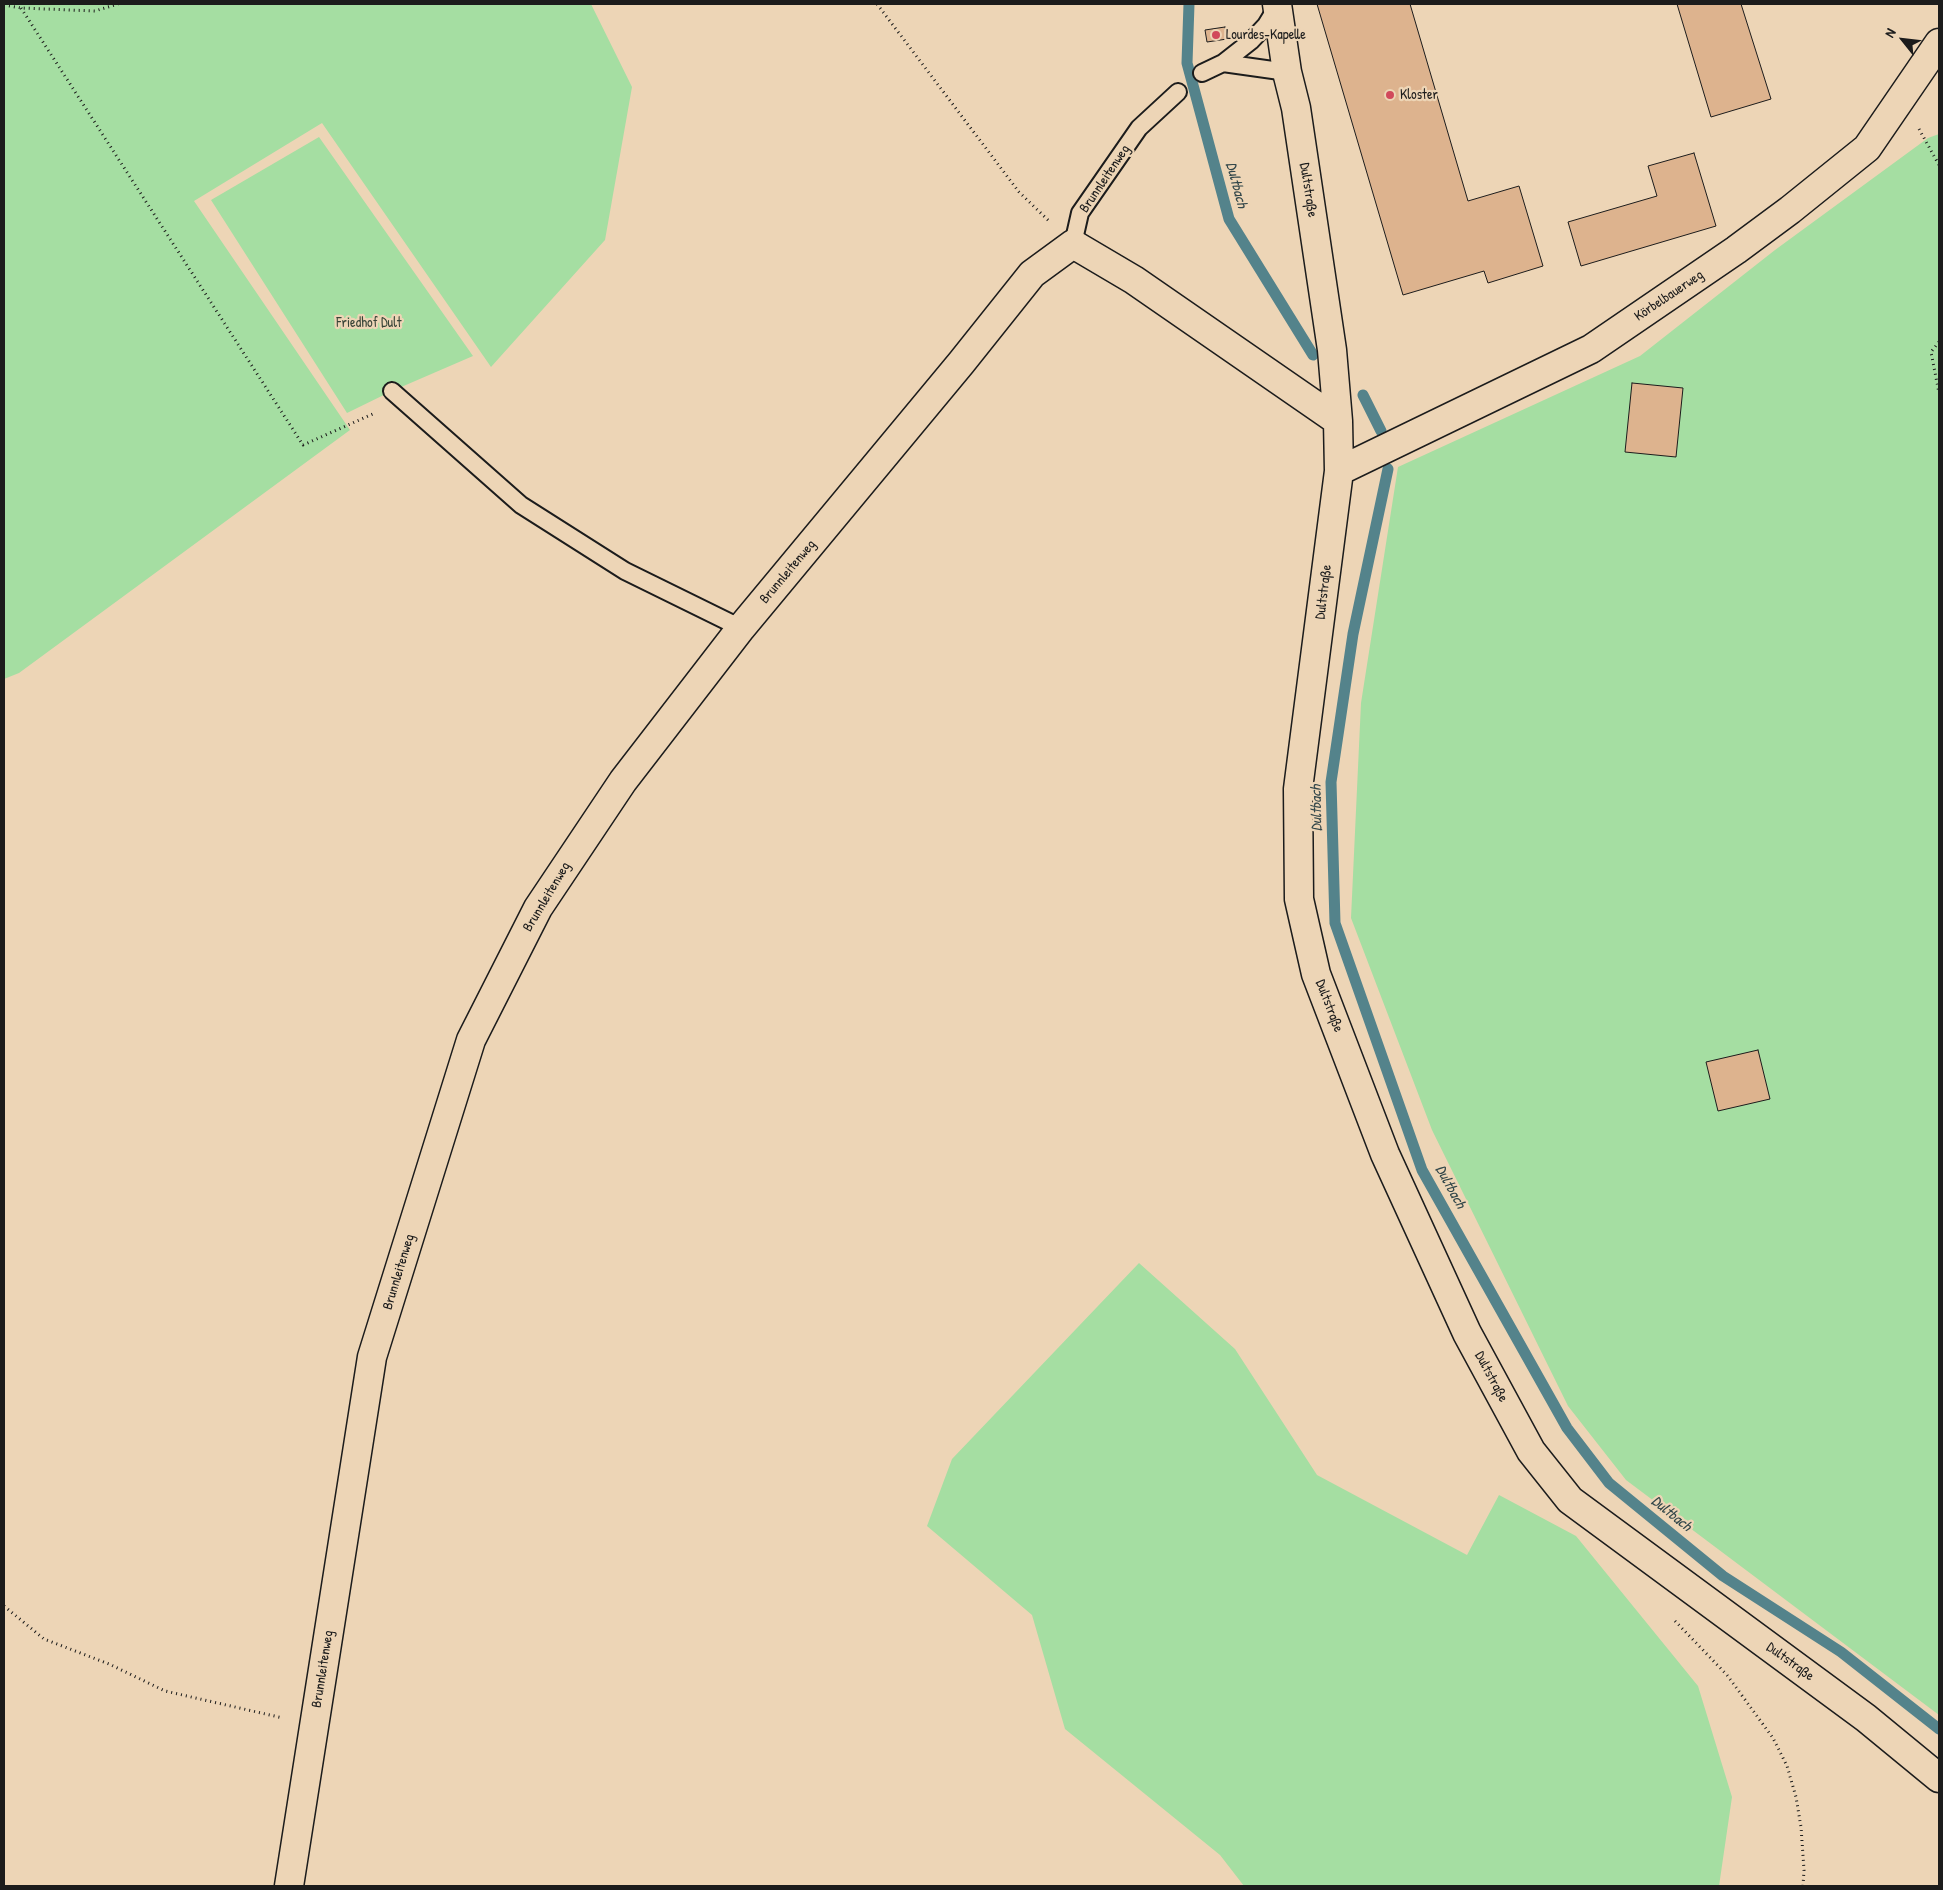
<!DOCTYPE html>
<meta charset="utf-8">
<style>
body{margin:0}
#map{position:relative;width:1943px;height:1890px;overflow:hidden;background:#edd5b6;font-family:"Patrick Hand",sans-serif}
canvas{display:block}
.frame{position:absolute;inset:0;border:5px solid #1c1c1c;pointer-events:none}
.north{position:absolute;left:1878px;top:15px;width:50px;height:50px;-webkit-text-stroke:4px #edd5b6;paint-order:stroke;rotate:299deg;font-size:14px;font-weight:700;line-height:20px;text-align:center;color:#1c1c1c}
.north::after{content:'';display:block;margin:auto;width:18px;height:22px;background:#1c1c1c;clip-path:polygon(50% 0,100% 100%,50% 72%,0 100%)}
</style>
<div id="map">
<canvas width="1943" height="1890"></canvas>
<div class="frame"></div>
<div class="north">N</div>
</div>
<script>
const context = document.querySelector('canvas').getContext('2d');
context.lineJoin = 'round';
function fillPath(path, color) { context.fillStyle = color; context.fill(path, 'evenodd'); }
const shape = rows => new Path2D(rows.map(r => 'M' + r).join(''));
function stroke(path, color, width, dash) { context.strokeStyle = color; context.lineWidth = width; context.lineCap = dash ? 'butt' : 'round'; context.setLineDash(dash || []); context.stroke(path); }
function write(font, color, halo, rows, align = 'center') {
  context.font = font + ' "Patrick Hand",sans-serif'; context.lineWidth = 4.5; context.setLineDash([]); context.textBaseline = 'middle'; context.strokeStyle = halo; context.fillStyle = color; for (const [text, x, y, turn = 0] of rows) {
    context.save(); context.translate(x, y); context.rotate((+turn || 0) * Math.PI / 180); context.textAlign = isNaN(turn) ? turn : align; if (halo) context.strokeText(text, 0, 0); context.fillText(text, 0, 0); context.restore();
  }
}
fillPath(shape([
 [4,4,591,4,632,87,605,240,491,367,322,123,194,201,350,430,19,673,4,679],
 [1939,134,1939,1715,1626,1480,1568,1406,1432,1130,1351,918,1361,703,1398,467,1640,356,1775,250,1928,138],
 [319,137,473,356,392,391,347,413,211,200],
 [1139,1263,1235,1349,1317,1475,1467,1555,1499,1495,1576,1536,1698,1686,1732,1797,1719,1886,1244,1886,1220,1855,1065,1729,1032,1615,927,1526,952,1459]
]), '#a5dea2');
stroke(shape([
 [1189,4,1187,63,1229,219,1313,355],
 [1363,395,1381,431],
 [1388,469,1353,634,1331,782,1335,923,1422,1170,1567,1428,1609,1483,1723,1576,1841,1652,1939,1729]
]), '#54838b', 11);
const building = shape([
 [1317,4,1410,4,1468,201,1519,186,1543,266,1488,283,1484,271,1403,295,1317,4],
 [1677,4,1741,4,1771,99,1711,117,1677,4],
 [1225,27,1227,39,1207,42,1205,30,1225,27],
 [1694,153,1716,226,1581,266,1568,222,1657,196,1648,166,1694,153],
 [1632,383,1683,388,1676,457,1625,452,1632,383],
 [1758,1050,1770,1099,1718,1111,1706,1062,1758,1050]
]);
fillPath(building, '#ddb38e');
stroke(building, '#1c1c1c', 1);
const service = shape([
 [1223,63,1251,41,1266,25,1277,7],
 [1202,73,1223,63,1287,72],
 [1073,244,1080,213,1139,128,1178,92],
 [392,391,521,505,625,571,741,628]
]);
const minor = shape([
 [1277,4,1287,72,1296,108,1332,350,1338,421,1339,471,1298,789,1299,899,1316,974,1385,1154,1467,1333,1531,1451,1570,1500,1866,1718,1939,1778],
 [1339,471,1591,349,1736,250,1790,210,1867,148,1939,43],
 [289,1886,372,1357,471,1040,538,908,623,781,741,628,961,363,1032,274,1073,244,1134,280,1338,421]
]);
stroke(service, '#1c1c1c', 20);
stroke(minor, '#1c1c1c', 31);
stroke(shape([
 [877,4,1019,192,1049,221],
 [4,5,21,8,95,11,118,4],
 [21,8,303,445,375,413],
 [1919,129,1939,165],
 [1939,342,1931,352,1939,393],
 [4,1606,44,1639,109,1664,165,1691,283,1718],
 [1675,1621,1727,1675,1773,1738,1787,1766,1796,1797,1801,1827,1804,1870,1803,1886]
]), '#1c1c1c', 3, [1, 4]);
stroke(service, '#edd5b6', 16);
stroke(minor, '#edd5b6', 28);
for (const [x, y, r, color] of [
 [1216,35,5,"#d1495b"],
 [1390,95,5,"#d1495b"]
]) { const dot = new Path2D(); dot.arc(x, y, r, 0, 2 * Math.PI); context.fillStyle = color; context.fill(dot); stroke(dot, '#edd5b6', 2); }
write('14px', '#1c1c1c', '#edd5b6', [
 ["Lourdes-Kapelle",1226,35],
 ["Kloster",1400,95]
], 'left');
write('14px', '#1c1c1c', '#edd5b6', [
 ["Brunnleitenweg",1105,179,-56],
 ["Dultstraße",1308,190,81],
 ["Körbelbauerweg",1669,296,-34],
 ["Brunnleitenweg",788,572,-50],
 ["Dultstraße",1324,592,-83],
 ["Brunnleitenweg",547,897,-59],
 ["Dultstraße",1329,1006,69],
 ["Brunnleitenweg",399,1272,-73],
 ["Dultstraße",1491,1377,62],
 ["Dultstraße",1790,1662,36],
 ["Brunnleitenweg",323,1669,-81]
]);
write('14px', '#374337', '#edd5b6', [
 ["Friedhof Dult",369,323]
]);
write('italic 15px', '#33474a', '#edd5b6', [
 ["Dultbach",1236,185,75],
 ["Dultbach",1317,808,-91],
 ["Dultbach",1450,1187,61],
 ["Dultbach",1671,1514,39]
]);
</script>
